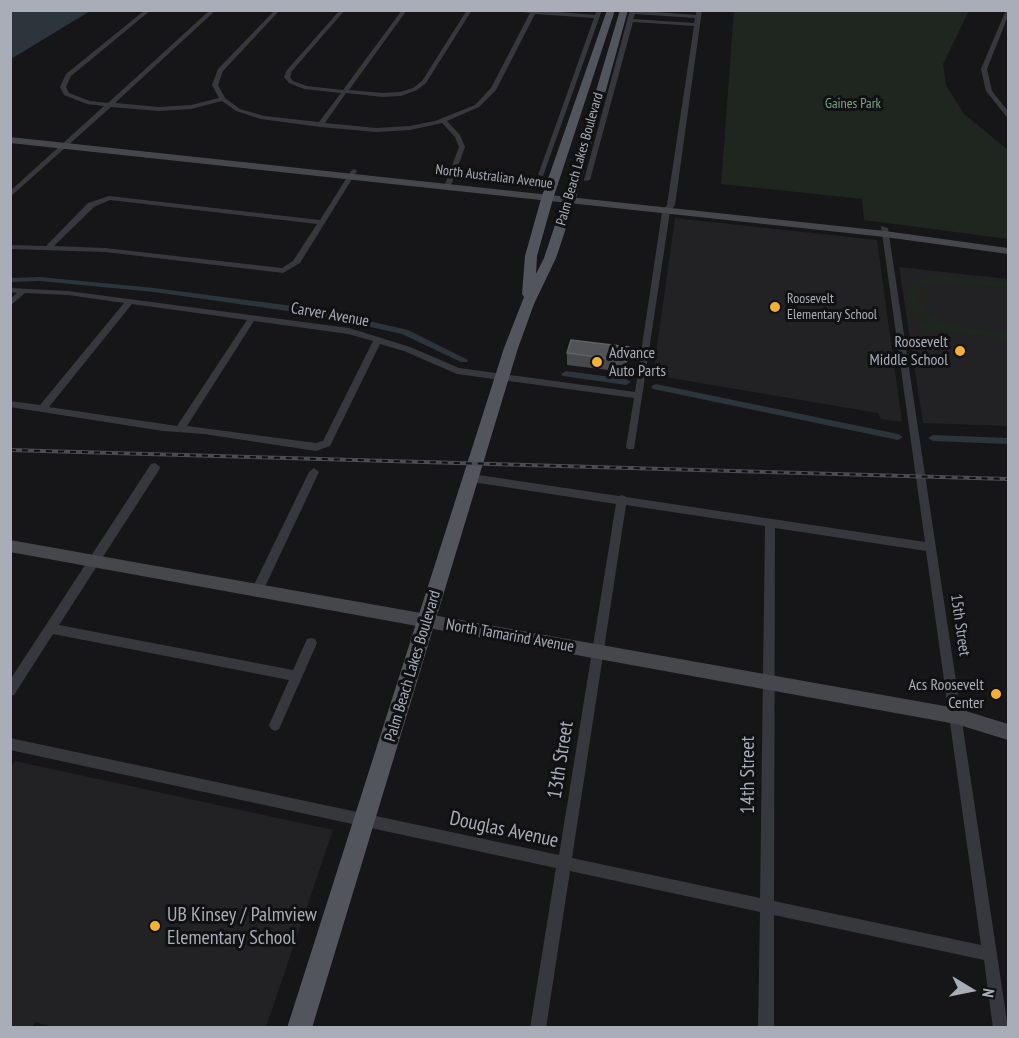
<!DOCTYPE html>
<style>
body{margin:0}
#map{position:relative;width:1019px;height:1038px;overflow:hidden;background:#161618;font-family:"PT Sans Narrow",sans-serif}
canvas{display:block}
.frame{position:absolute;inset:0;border:12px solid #a8adb8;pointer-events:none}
.north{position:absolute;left:941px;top:960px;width:60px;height:60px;-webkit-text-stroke:4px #111113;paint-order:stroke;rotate:100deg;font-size:16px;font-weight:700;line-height:24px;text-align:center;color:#a8adb8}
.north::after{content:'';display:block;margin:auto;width:21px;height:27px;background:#a8adb8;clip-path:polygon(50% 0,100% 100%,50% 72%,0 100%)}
</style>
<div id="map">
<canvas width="1019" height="1038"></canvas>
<div class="frame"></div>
<div class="north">N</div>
</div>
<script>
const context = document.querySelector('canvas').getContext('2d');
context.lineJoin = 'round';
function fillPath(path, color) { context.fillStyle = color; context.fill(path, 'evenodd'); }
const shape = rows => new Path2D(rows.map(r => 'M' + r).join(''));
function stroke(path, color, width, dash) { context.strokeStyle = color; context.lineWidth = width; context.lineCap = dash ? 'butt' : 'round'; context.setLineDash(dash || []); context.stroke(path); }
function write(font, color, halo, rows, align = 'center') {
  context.font = font + ' "PT Sans Narrow",sans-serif'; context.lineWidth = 6; context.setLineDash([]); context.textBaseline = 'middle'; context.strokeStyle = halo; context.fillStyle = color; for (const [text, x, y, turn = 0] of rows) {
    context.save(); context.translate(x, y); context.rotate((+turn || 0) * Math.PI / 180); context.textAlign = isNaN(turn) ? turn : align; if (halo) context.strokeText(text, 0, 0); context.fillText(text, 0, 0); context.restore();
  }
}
fillPath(shape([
 [675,218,877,240,902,422,881,419,878,413,653,375],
 [899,267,1008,279,1008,426,923,423],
 [15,761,333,830,266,1027,55,1028,35,1022,32,1027,11,1027,10,769]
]), '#222225');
fillPath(shape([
 [734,11,969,11,943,64,946,85,964,114,1008,150,1008,239,864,220,862,199,721,184],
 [936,275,1008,282,1008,288,935,282,923,287,917,296,924,310,937,320,956,326,1008,333,1008,339,919,329,918,322,929,323,911,307,907,298,908,289,918,279]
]), '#1e261f');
fillPath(shape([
 [11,10,90,10,90,11,11,59]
]), '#2c353c');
fillPath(shape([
 [40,277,154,288,316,309,408,330,468,360,467,362,461,362,402,334,316,315,154,292,40,281,10,282,10,278,40,277],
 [566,371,626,379,631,382,626,385,563,376,561,374,566,371],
 [656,384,898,434,903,437,898,440,653,389,651,387,653,385,656,384],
 [933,435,1008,438,1008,444,933,441,928,438,933,435]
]), '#2c353c');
fillPath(shape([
 [145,10,151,10,71,76,66,87,69,93,90,101,108,103,210,10,216,10,115,103,159,107,191,105,219,98,212,85,218,69,275,10,280,10,223,71,218,85,225,98,240,109,264,116,319,122,341,93,304,89,289,83,284,77,287,70,340,10,345,10,292,71,290,77,293,81,307,86,343,90,402,10,407,10,349,90,383,93,400,92,413,88,422,81,467,10,472,10,426,83,417,90,401,96,383,97,346,93,325,123,376,128,410,126,435,121,475,105,491,88,530,13,506,10,535,10,595,15,597,10,602,10,543,176,538,175,594,18,535,14,496,90,479,107,447,121,460,135,465,147,450,188,444,187,459,147,455,137,442,123,410,130,376,132,320,127,261,119,236,111,222,101,191,109,159,111,111,107,10,197,10,191,104,106,87,104,64,95,60,87,66,74,145,10],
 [630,10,696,15,696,10,702,10,675,205,670,212,634,449,628,449,626,447,634,398,457,374,404,351,380,344,330,446,316,451,204,434,163,431,10,407,10,401,40,405,124,303,68,295,25,293,10,306,10,299,17,293,10,292,10,288,68,291,349,328,410,347,459,368,635,392,662,212,667,205,694,26,633,22,590,180,585,181,584,180,630,10],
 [635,14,695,18,694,23,633,19,635,14],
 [132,304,247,320,177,426,49,407,132,304],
 [254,321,348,334,373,341,323,441,316,443,187,426,254,321],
 [1006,10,1008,10,1008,16,987,69,992,91,1008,111,1008,117,1006,116,986,91,981,69,1006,10],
 [354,169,357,171,300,263,283,273,105,252,10,249,10,245,46,246,88,203,109,196,320,220,351,171,354,169],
 [110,200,317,224,293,261,282,268,105,248,54,246,94,207,110,200],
 [881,226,888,228,1008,1028,993,1028,984,960,774,915,774,1028,758,1028,760,912,570,871,546,1028,530,1028,556,868,10,750,10,738,559,855,616,504,472,482,467,478,472,474,619,496,622,495,626,497,925,542,881,226],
 [626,505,765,526,760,898,572,858,626,505],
 [775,528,926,551,981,945,774,901,775,528],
 [155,463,160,467,159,470,59,625,293,670,307,639,311,638,315,639,317,643,279,729,275,731,271,729,269,725,289,680,53,634,14,695,10,696,10,680,151,464,155,463],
 [314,468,319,472,263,591,261,594,257,596,253,594,251,591,309,472,314,468]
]), '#37383d');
fillPath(shape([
 [10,137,885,231,1008,248,1008,254,885,237,10,143,10,137],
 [10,540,956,708,1008,724,1008,740,956,724,10,552,10,540]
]), '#45474d');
fillPath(shape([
 [607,10,615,10,553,199,537,256,536,274,544,258,565,195,620,10,628,10,577,195,556,258,534,304,518,348,312,1028,287,1028,504,348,524,297,522,294,525,256,541,199,607,10]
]), '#53555c');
const rail = shape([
 [10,450,1008,479]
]);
stroke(rail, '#4a4c52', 4);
stroke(rail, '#111113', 2, [6]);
fillPath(shape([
 [629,347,625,372,567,365,567,353]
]), '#47494d');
const building = shape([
 [571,340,629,347,627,361,567,353,571,340]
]);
fillPath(building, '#525359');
stroke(building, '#5f6168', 1.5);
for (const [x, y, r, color] of [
 [775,307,6,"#f2b134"],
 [960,351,6,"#f2b134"],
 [597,362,6,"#f2b134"],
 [996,694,6,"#f2b134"],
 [155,926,6,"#f2b134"]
]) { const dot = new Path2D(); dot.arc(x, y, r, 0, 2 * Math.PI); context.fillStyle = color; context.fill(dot); stroke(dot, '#111113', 2); }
write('14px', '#7fa381', '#111113', [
 ["Gaines Park",853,104]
]);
write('14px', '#a8adb8', '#111113', [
 ["Palm Beach Lakes Boulevard",580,159,-74],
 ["North Australian Avenue",494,177,7]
]);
write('14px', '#a8adb8', '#111113', [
 ["Roosevelt",787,299],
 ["Elementary School",787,315]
], 'left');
write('16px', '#a8adb8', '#111113', [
 ["Carver Avenue",330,315,10],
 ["15th Street",960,625,82],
 ["North Tamarind Avenue",510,636,10],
 ["Palm Beach Lakes Boulevard",413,666,-73]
]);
write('16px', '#a8adb8', '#111113', [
 ["Roosevelt",948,342],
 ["Middle School",948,360],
 ["Advance",609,353,"left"],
 ["Auto Parts",609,371,"left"],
 ["Acs Roosevelt",984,685],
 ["Center",984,703]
], 'right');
write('20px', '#a8adb8', '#111113', [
 ["13th Street",561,760,-81],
 ["14th Street",748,775,-90],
 ["Douglas Avenue",504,830,12]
]);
write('20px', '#a8adb8', '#111113', [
 ["UB Kinsey / Palmview",167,915],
 ["Elementary School",167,938]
], 'left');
</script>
